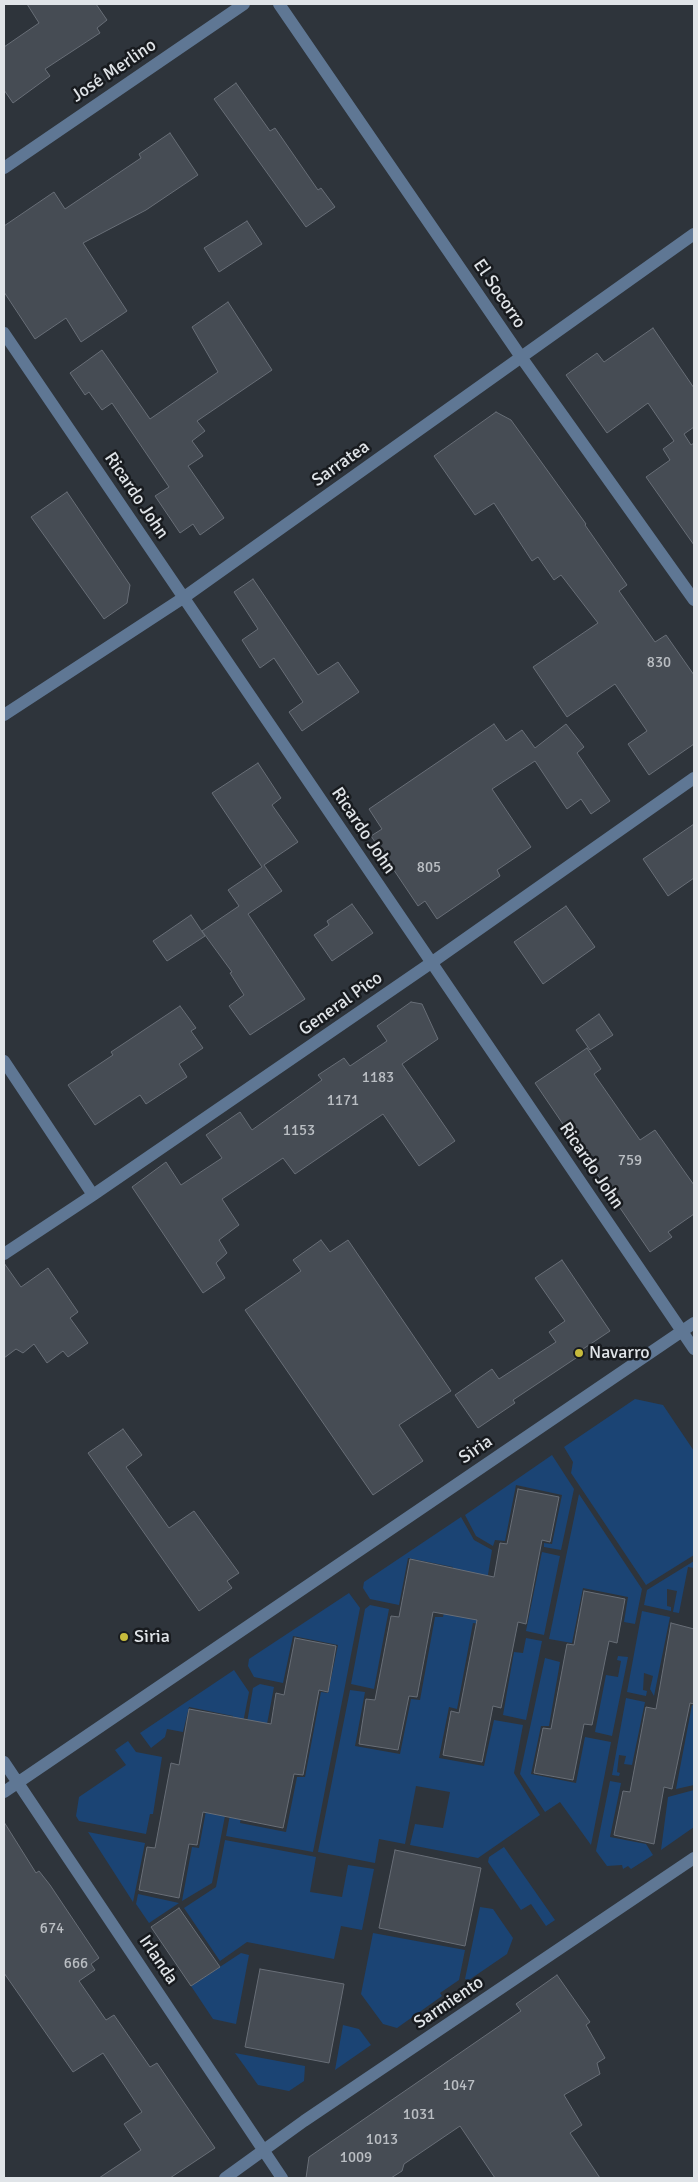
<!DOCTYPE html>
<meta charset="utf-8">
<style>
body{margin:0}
#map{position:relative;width:698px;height:2182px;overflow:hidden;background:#2e343b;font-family:Signika,sans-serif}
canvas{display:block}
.frame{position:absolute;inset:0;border:5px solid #e0e4e8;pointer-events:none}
</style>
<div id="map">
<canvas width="698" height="2182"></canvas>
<div class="frame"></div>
</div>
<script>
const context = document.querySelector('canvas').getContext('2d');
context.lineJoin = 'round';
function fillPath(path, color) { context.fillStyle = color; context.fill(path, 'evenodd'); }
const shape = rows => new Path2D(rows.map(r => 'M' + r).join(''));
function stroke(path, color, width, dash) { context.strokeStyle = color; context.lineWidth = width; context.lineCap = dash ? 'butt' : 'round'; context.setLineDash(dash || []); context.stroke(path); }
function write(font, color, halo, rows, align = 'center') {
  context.font = font + ' Signika,sans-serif'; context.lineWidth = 5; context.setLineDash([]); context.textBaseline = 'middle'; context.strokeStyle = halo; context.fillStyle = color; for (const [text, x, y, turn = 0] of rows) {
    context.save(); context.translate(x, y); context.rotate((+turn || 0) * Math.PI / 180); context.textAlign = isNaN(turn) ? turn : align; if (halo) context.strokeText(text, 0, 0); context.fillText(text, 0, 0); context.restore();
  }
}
fillPath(shape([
 [635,1399,663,1405,694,1451,694,1555,646,1585,571,1473,573,1462,564,1447],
 [552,1455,574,1489,561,1550,544,1547,544,1543,552,1544,562,1495,516,1485,505,1541,495,1540,493,1546,476,1536,465,1515],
 [579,1494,642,1589,635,1624,624,1622,628,1597,583,1588,572,1643,549,1639],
 [461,1517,474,1540,492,1550,480,1624,473,1623,457,1709,449,1707,439,1758,484,1766,494,1720,523,1725,514,1773,540,1815,478,1858,410,1845,415,1824,443,1828,450,1792,416,1786,405,1844,379,1839,375,1863,318,1852,350,1690,365,1692,355,1746,400,1754,411,1699,420,1700,435,1617,443,1617,453,1567,408,1558,399,1605,370,1599,363,1588,364,1582],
 [542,1552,560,1556,544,1635,526,1631],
 [694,1561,694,1568,688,1567,679,1613,673,1612,677,1591,667,1589,667,1606,671,1607,671,1611,644,1605,647,1590],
 [349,1593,360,1608,313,1852,226,1836,239,1767,250,1770,240,1823,286,1832,297,1777,305,1777,321,1692,328,1693,338,1645,293,1636,283,1683,254,1677,248,1666,249,1659],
 [370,1605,389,1609,374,1689,351,1684,365,1609],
 [642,1611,670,1617,654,1696,650,1689,653,1676,644,1673,643,1690,647,1691,646,1696,627,1692],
 [526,1638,542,1641,526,1720,503,1715,514,1652,523,1653],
 [618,1656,628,1657,612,1736,595,1732,606,1675,618,1677,621,1661,617,1660],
 [545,1658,560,1662,549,1726,541,1726,531,1774,576,1783,585,1737,611,1742,591,1845,560,1802,545,1812,520,1774],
 [234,1670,249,1692,212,1883,182,1901,192,1847,199,1848,215,1763,224,1764,233,1716,189,1707,183,1732,167,1729,165,1737,151,1748,140,1733],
 [260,1684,274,1687,259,1766,240,1762,253,1688],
 [626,1698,645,1702,632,1765,624,1764,626,1756,619,1755,617,1772,620,1773,619,1776,612,1775],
 [692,1705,694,1706,694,1785,676,1789],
 [128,1741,136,1752,162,1757,153,1814,150,1814,146,1834,79,1821,76,1816,79,1797,126,1765,115,1750],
 [610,1781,621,1783,610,1837,646,1844,653,1855,631,1869,628,1866,623,1869,622,1865,607,1866,596,1851],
 [694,1790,694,1827,661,1850,668,1797],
 [88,1832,145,1843,133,1902],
 [225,1840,316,1857,310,1892,342,1897,348,1865,374,1869,362,1930,341,1926,334,1959,247,1942,220,1961,184,1908,216,1887],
 [504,1847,555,1920,546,1926,531,1904,521,1910,488,1862,489,1857],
 [138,1894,179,1903,149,1923,136,1904],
 [480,1907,493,1909,513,1938,507,1954,469,1980,465,1979],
 [373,1933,465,1950,459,1980,440,1993,442,1996,397,2028,383,2024,361,1994],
 [241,1953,249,1955,236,2024,213,2019,191,1986],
 [343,2025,359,2029,371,2045,335,2070],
 [235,2053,305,2066,304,2081,289,2091,258,2085]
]), '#1b4474');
const building = shape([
 [27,4,96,4,107,20,97,28,100,33,45,69,50,76,13,103,4,90,4,47,39,23,27,4],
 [236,83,270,131,275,128,318,190,321,188,335,207,306,227,214,99,236,83],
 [170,133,198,175,146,210,83,243,127,311,81,342,66,318,35,339,4,292,4,226,54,192,65,209,141,158,139,154,170,133],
 [247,221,262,244,219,272,204,248,247,221],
 [228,302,272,370,197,421,205,431,192,441,203,456,188,466,224,518,200,535,193,524,180,533,155,496,169,487,112,403,102,410,89,392,85,395,70,373,102,350,150,419,218,372,192,327,228,302],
 [653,328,694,388,694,427,684,434,691,445,694,443,694,545,646,477,670,460,663,449,674,441,648,403,607,433,566,375,597,353,604,362,653,328],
 [496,412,511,420,586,524,585,525,627,585,619,591,655,642,666,635,694,675,694,744,649,775,628,744,647,731,615,684,567,717,533,667,598,623,561,575,554,580,538,557,532,561,494,503,475,515,434,456,496,412],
 [67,492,130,585,127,603,104,619,31,517,67,492],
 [253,579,318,675,338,662,359,692,302,731,289,712,303,702,274,658,260,668,242,640,258,629,234,592,253,579],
 [494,724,506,741,522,730,535,748,566,724,584,747,577,753,610,801,591,814,581,799,567,809,535,761,492,789,531,847,497,870,500,876,437,919,425,901,418,906,371,836,382,829,369,809,494,724],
 [258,763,281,798,272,805,298,842,264,865,282,891,248,914,305,999,250,1035,229,1006,244,995,230,973,232,972,202,931,239,906,228,890,262,867,212,793,258,763],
 [694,824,694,878,668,896,643,859,694,824],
 [352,904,373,933,332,961,314,935,329,925,327,921,352,904],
 [566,906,595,947,543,984,514,942,566,906],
 [191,915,205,936,167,961,153,941,191,915],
 [411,1002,422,1004,438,1039,402,1064,455,1141,419,1166,383,1114,295,1174,283,1158,222,1199,239,1225,219,1240,227,1253,216,1263,225,1278,203,1293,132,1187,166,1162,181,1185,222,1158,206,1135,240,1112,252,1130,322,1080,318,1075,344,1058,350,1066,387,1041,377,1026,411,1002],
 [180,1006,196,1028,191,1031,203,1048,179,1064,187,1077,146,1104,140,1095,95,1125,68,1085,113,1055,111,1052,180,1006],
 [599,1014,613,1035,590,1050,576,1030,599,1014],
 [587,1048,601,1069,594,1074,640,1140,655,1130,694,1185,694,1214,668,1232,672,1237,650,1252,535,1083,587,1048],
 [321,1240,330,1252,348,1240,451,1391,399,1425,423,1461,373,1495,245,1310,301,1271,293,1260,321,1240],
 [562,1260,610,1331,583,1349,585,1352,513,1400,515,1403,478,1428,455,1395,492,1369,499,1379,556,1342,549,1332,565,1321,535,1278,562,1260],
 [4,1263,21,1287,48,1268,78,1312,70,1318,88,1343,68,1357,63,1351,47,1363,34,1344,23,1353,16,1349,4,1358,4,1263],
 [123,1429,142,1455,126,1467,169,1528,194,1511,239,1573,227,1581,232,1588,199,1611,88,1453,123,1429],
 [518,1489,559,1497,550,1542,542,1540,526,1624,518,1622,501,1708,493,1706,482,1762,443,1755,451,1711,459,1713,477,1620,433,1612,417,1697,409,1696,398,1750,359,1744,366,1699,375,1700,391,1616,399,1617,410,1559,494,1577,500,1543,507,1544,518,1489],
 [584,1591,625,1599,617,1643,609,1641,592,1725,584,1724,573,1780,534,1773,543,1728,551,1729,567,1644,574,1645,584,1591],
 [671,1623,694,1629,694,1704,690,1703,672,1789,664,1787,654,1844,614,1835,623,1791,630,1792,646,1707,656,1709,671,1623],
 [295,1638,336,1646,328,1692,319,1690,303,1775,294,1774,283,1828,203,1812,197,1845,189,1844,179,1898,139,1890,147,1847,155,1848,171,1763,179,1765,189,1709,271,1724,276,1693,284,1695,295,1638],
 [4,1822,36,1873,39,1871,50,1885,99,1958,91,1964,95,1970,79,1981,106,2020,114,2015,150,2067,157,2063,215,2148,170,2178,99,2178,141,2150,124,2124,142,2112,103,2053,73,2072,4,1973,4,1822],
 [395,1850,481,1868,465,1946,379,1928,395,1850],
 [179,1908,220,1967,191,1986,151,1927,179,1908],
 [260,1969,344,1984,329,2063,245,2047,260,1969],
 [557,1975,590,2022,586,2025,605,2058,597,2063,600,2074,564,2095,582,2125,570,2133,600,2178,495,2178,460,2126,404,2164,402,2171,391,2178,306,2178,309,2157,521,2011,516,2004,557,1975]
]);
fillPath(building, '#464c54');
stroke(building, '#686e77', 1);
stroke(shape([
 [279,4,521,357,694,600],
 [4,168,244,4],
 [4,333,694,1349],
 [4,715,183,598,694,234],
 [4,1061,93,1195],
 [4,1254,93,1195,431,963,694,778],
 [4,1762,282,2178],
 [4,1792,694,1323],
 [225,2178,304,2121,694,1858]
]), '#5f7794', 12);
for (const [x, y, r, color] of [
 [579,1353,5,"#c7bb3c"],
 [124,1637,5,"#c7bb3c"]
]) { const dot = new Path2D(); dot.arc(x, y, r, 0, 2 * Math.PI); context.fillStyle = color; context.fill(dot); stroke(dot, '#181b1f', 2); }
write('15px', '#babec3', null, [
 ["830",659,663],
 ["805",429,868],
 ["1183",378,1078],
 ["1171",343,1101],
 ["1153",299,1131],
 ["759",630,1161],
 ["674",52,1929],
 ["666",76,1964],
 ["1047",459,2086],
 ["1031",419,2115],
 ["1013",382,2140],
 ["1009",356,2158]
]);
write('18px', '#e0e4e8', '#181b1f', [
 ["José Merlino",114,71,-34],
 ["El Socorro",499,294,56],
 ["Sarratea",341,464,-35],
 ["Ricardo John",136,496,56],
 ["Ricardo John",363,831,56],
 ["General Pico",341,1004,-35],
 ["Ricardo John",591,1166,56],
 ["Siria",476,1450,-34],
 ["Irlanda",158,1960,56],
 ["Sarmiento",449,2003,-34]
]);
write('18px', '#e0e4e8', '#181b1f', [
 ["Navarro",589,1353],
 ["Siria",134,1637]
], 'left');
</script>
